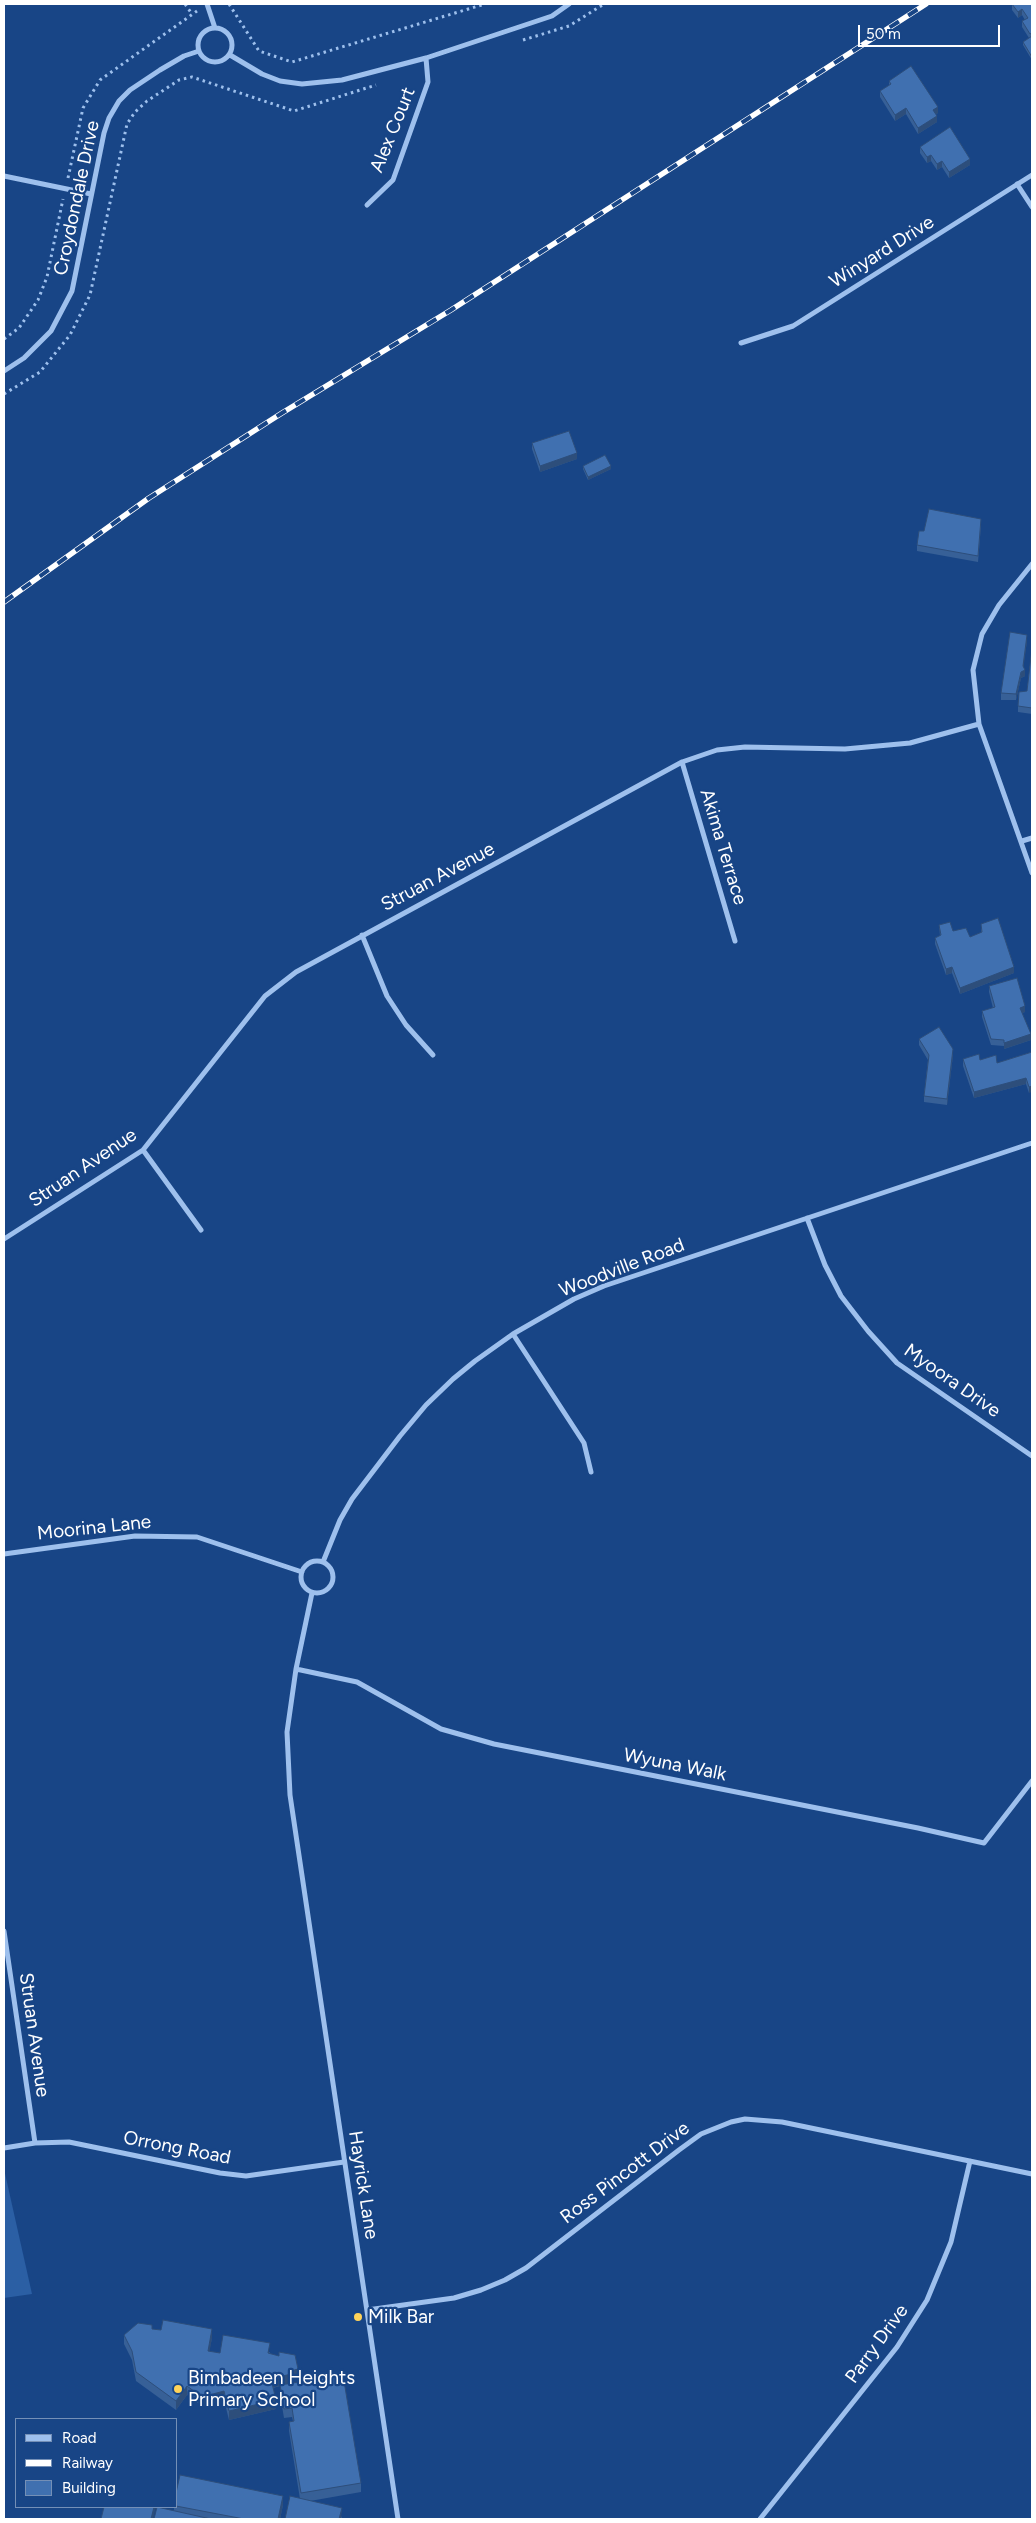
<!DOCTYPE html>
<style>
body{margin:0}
#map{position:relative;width:1036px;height:2523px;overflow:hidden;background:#184586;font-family:Figtree,sans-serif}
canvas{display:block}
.frame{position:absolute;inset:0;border:5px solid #fff;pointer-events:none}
.legend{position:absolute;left:15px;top:2418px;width:162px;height:90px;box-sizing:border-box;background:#184586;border:1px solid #748fb6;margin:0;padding:6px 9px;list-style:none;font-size:15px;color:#fff}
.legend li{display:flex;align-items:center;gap:10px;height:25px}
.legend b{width:25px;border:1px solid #748fb6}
.scale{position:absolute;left:858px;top:25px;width:142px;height:22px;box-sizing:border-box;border:2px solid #fff;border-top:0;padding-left:6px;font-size:15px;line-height:18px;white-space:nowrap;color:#fff;-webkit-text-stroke:4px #184586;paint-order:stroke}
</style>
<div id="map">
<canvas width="1036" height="2523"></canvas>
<div class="frame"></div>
<ul class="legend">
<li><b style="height:6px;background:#9ec0ed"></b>Road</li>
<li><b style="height:6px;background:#fff"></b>Railway</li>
<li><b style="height:14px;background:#4070b0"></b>Building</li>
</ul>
<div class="scale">50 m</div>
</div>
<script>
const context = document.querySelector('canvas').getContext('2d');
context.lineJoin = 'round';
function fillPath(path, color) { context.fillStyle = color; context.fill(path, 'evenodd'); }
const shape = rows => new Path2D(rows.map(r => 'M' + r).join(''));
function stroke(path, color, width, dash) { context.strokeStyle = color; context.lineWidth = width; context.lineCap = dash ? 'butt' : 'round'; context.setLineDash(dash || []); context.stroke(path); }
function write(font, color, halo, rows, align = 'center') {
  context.font = font + ' Figtree,sans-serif'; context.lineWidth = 4.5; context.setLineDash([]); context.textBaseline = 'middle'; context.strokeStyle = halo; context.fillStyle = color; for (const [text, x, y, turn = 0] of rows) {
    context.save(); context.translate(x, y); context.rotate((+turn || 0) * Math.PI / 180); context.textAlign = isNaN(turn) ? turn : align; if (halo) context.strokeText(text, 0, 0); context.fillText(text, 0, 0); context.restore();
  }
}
fillPath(shape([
 [4,2169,32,2294,4,2298]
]), '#2b5fa4');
stroke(shape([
 [185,4,192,14],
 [229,4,259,51,292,62,485,4],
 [523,40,569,26,604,4],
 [68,178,83,108,100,80,197,11],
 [4,339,19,328,38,300,47,277,63,199],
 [4,394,40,372,70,335,90,295,127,124,135,112,147,101,179,80,192,77,294,111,376,85]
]), '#9ec0ed', 3, [2.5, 4]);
stroke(shape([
 [207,4,215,28],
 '198 45a17 17 0 1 1 34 0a17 17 0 1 1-34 0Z',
 [230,55,262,74,280,81,302,84,342,80,426,58,552,16,569,4],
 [4,176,91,194],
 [1017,184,1032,207],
 [367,205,393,180,428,82,426,58],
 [741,343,793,326,1032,175],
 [4,371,24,358,51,331,72,291,104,133,109,118,119,101,130,90,160,70,184,56,199,51],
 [1032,564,999,605,982,634,973,670,979,724,1032,873],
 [682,762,735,941],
 [1022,841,1032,838],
 [362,935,387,996,406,1025,433,1055],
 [143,1150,201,1230],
 [807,1218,825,1265,841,1296,868,1331,897,1363,1032,1456],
 [4,1239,143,1150,265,996,296,972,682,762,717,750,745,747,845,749,910,743,979,724],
 [513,1334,584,1443,591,1472],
 [4,1554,135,1536,197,1537,302,1572],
 '301 1577a16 16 0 1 1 32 0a16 16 0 1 1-32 0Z',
 [323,1562,340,1520,352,1499,400,1436,426,1405,453,1379,475,1361,513,1334,574,1299,604,1286,1032,1143],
 [312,1593,296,1669,287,1732,290,1795,398,2519],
 [296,1669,357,1682,441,1729,494,1744,918,1828,984,1843,1032,1781],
 [4,1931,35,2143],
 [4,2148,35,2143,69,2142,220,2173,246,2176,344,2162],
 [367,2310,454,2298,481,2290,505,2280,526,2268,679,2150,701,2134,731,2122,745,2119,782,2122,1032,2174],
 [760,2519,897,2347,927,2300,951,2242,970,2161]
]), '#9ec0ed', 5);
const rail = shape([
 [4,602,149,498,282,413,451,310,926,4]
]);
stroke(rail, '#fff', 5.5);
stroke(rail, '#184586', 4, [11]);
fillPath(shape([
 [1012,4,1032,4,1032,60,1023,45,1023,42,1029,38,1022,27,1022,21,1025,20,1022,15,1018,18,1012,10],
 [889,81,938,113,936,114,937,122,918,134,906,114,895,121,880,97,880,91,889,86],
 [920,147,970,165,949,178,942,167,937,170,931,161,927,163,920,153],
 [532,443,577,459,540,472,532,449],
 [583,466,611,469,588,480,583,469],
 [981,525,978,562,917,551,917,545],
 [1027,641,1023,667,1025,676,1021,678,1016,700,1001,700,1001,693],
 [1032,648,1032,714,1018,712,1018,706,1027,691],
 [981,924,1014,973,960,994,952,973,946,975,935,944,935,938,940,936,939,925,953,931,970,937,981,933],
 [989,986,1025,1012,1022,1013,1031,1040,1004,1049,1004,1046,991,1045,982,1017,982,1011,993,1008,989,992],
 [919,1039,953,1055,947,1105,924,1102,924,1096,928,1060,919,1045],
 [1032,1052,1029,1093,1026,1084,974,1098,963,1066,963,1059,980,1060,997,1063],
 [152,2329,212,2338,209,2352,220,2353,270,2352,269,2354,298,2378,291,2380,291,2383,361,2483,361,2492,310,2501,342,2517,341,2519,285,2519,300,2499,289,2431,289,2422,293,2421,292,2417,284,2418,280,2394,280,2386,273,2388,276,2409,229,2420,224,2400,202,2406,187,2395,176,2410,136,2381,132,2360,124,2344,124,2335],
 [176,2493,283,2505,280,2519,154,2519,174,2511,174,2507,176,2507]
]), '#376097');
fillPath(shape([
 [1022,9,1022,15,1018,18,1018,12],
 [938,107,938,113,933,116,933,110],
 [906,108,906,114,895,121,895,115],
 [937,116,937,122,918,134,918,128],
 [931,155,931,161,927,163,927,157],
 [970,159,970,165,949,178,949,172],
 [942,161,942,167,937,170,937,164],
 [577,453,577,459,540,472,540,466],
 [611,466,611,469,588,480,588,477],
 [1027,635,1027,641,1023,671,1025,670,1025,676,1021,678,1016,700,1016,694,1023,666],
 [952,967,952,973,946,975,946,969],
 [1014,967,1014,973,960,994,960,988],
 [1025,1006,1025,1012,1020,1014,1020,1008],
 [1031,1034,1031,1040,1004,1049,1004,1043],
 [953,1049,953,1055,947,1105,947,1099],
 [1026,1078,1026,1084,974,1098,974,1092],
 [1032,1086,1032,1092,1029,1093,1029,1087],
 [212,2329,212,2338,208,2360,208,2351],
 [298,2369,298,2378,291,2380,291,2383,271,2388,271,2379,291,2371],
 [187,2386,187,2395,176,2410,176,2401],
 [224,2391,224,2400,202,2406,202,2397],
 [276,2400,276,2409,229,2420,229,2411],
 [283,2496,283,2505,280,2519,278,2519],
 [154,2507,156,2507,153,2519,151,2519],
 [342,2508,341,2519,339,2519]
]), '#2d4e7b');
const building = shape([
 [1012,4,1032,4,1032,33,1030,34,1022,21,1028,18,1022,9,1018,12,1012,4],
 [1032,36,1032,57,1023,42,1032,36],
 [911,66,938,107,933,110,937,116,918,128,906,108,895,115,880,91,891,84,889,81,911,66],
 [950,127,970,159,949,172,942,161,937,164,931,155,927,157,920,147,950,127],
 [569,431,577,453,540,466,532,443,569,431],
 [605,455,611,466,588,477,583,466,605,455],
 [929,509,981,519,978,556,917,545,919,531,924,531,929,509],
 [1010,632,1027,635,1023,666,1025,670,1021,672,1016,694,1001,693,1010,632],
 [1032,648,1032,708,1018,706,1019,692,1027,691,1032,648],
 [998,918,1014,967,960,988,952,967,946,969,935,938,941,935,939,925,950,922,953,931,966,928,970,937,982,932,981,924,998,918],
 [1017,978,1025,1006,1020,1008,1031,1034,1004,1043,1004,1040,991,1039,982,1011,995,1007,989,986,1017,978],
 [939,1027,953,1049,947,1099,924,1096,929,1055,919,1039,939,1027],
 [1032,1052,1032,1086,1029,1087,1026,1078,974,1092,963,1059,979,1054,980,1060,996,1055,997,1063,1032,1052],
 [163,2320,212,2329,208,2351,220,2353,223,2335,270,2343,268,2353,279,2356,279,2352,295,2355,298,2369,291,2371,291,2374,271,2379,276,2400,229,2411,224,2391,202,2397,187,2386,176,2401,136,2372,132,2351,124,2335,138,2323,152,2325,152,2329,161,2330,163,2320],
 [343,2375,361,2483,301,2493,289,2422,294,2421,292,2408,284,2409,280,2385,343,2375],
 [180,2475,283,2496,278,2519,244,2519,176,2506,176,2493,180,2475],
 [290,2496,342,2508,339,2519,285,2519,290,2496],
 [104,2507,154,2507,151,2519,101,2519,104,2507],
 [157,2507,211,2519,154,2519,157,2507]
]);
fillPath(building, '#4070b0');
stroke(building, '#2d4e7b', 1);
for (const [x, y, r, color] of [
 [358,2317,5,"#ffd35a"],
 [178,2389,5,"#ffd35a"]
]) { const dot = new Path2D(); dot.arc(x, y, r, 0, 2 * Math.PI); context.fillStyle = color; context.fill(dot); stroke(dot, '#184586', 2); }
write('19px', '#fff', '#184586', [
 ["Alex Court",393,130,-68],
 ["Croydondale Drive",77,198,-78],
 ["Winyard Drive",882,252,-32],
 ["Akima Terrace",723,847,73],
 ["Struan Avenue",438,877,-28],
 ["Struan Avenue",83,1168,-34],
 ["Woodville Road",622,1268,-21],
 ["Myoora Drive",952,1381,35],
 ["Moorina Lane",94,1528,-6],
 ["Wyuna Walk",675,1765,11],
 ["Struan Avenue",34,2035,82],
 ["Orrong Road",177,2148,11],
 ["Ross Pincott Drive",625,2173,-37],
 ["Hayrick Lane",363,2185,81],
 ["Parry Drive",877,2344,-54]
]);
write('19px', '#fff', '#184586', [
 ["Milk Bar",368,2317],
 ["Bimbadeen Heights",188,2378],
 ["Primary School",188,2400]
], 'left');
</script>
